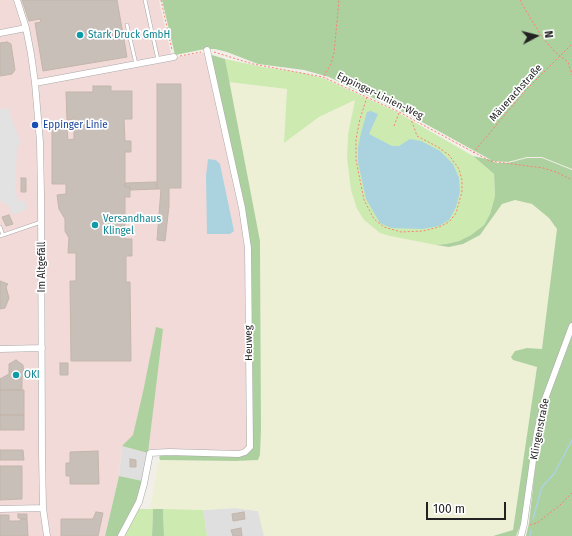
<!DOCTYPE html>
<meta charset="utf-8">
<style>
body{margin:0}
#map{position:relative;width:572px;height:536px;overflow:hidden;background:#f2efe9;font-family:"Fira Sans",sans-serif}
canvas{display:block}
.north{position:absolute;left:516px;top:16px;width:40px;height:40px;-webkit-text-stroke:3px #fff;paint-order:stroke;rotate:83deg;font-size:11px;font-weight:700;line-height:16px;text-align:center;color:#222}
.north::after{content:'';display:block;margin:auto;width:14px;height:18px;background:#222;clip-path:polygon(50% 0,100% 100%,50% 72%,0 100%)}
.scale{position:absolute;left:426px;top:502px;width:80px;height:18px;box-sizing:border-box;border:2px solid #222;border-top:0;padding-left:5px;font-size:12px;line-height:14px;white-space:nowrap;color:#222;-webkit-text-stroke:3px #fff;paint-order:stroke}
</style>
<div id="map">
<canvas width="572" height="536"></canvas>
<div class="north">N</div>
<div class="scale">100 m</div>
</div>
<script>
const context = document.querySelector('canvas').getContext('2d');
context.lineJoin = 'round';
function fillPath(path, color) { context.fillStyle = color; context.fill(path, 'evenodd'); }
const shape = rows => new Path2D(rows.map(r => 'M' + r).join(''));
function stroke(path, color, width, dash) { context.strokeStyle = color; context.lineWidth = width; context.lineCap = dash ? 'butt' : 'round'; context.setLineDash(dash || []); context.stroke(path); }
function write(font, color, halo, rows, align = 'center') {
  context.font = font + ' "Fira Sans",sans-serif'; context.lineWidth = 3.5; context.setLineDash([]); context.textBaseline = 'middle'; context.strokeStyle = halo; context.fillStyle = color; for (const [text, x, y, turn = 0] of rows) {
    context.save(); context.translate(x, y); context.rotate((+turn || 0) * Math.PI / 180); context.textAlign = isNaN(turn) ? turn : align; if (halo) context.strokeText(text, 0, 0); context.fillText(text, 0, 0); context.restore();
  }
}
fillPath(shape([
 [122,446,148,453,143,481,119,476],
 [235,508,259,511,264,536,207,536,203,510]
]), '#e0dfdf');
fillPath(shape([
 [0,0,159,0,172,58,206,52,240,208,246,248,249,446,239,452,149,449,148,453,122,446,119,476,105,536,0,536]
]), '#f2dad9');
fillPath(shape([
 [228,82,287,89,284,143,319,117,355,100,348,134,347,158,351,190,357,209,364,220,380,233,390,236,449,247,463,244,493,216,502,204,515,200,532,204,549,218,557,229,542,349,527,348,515,351,513,360,537,367,513,530,493,536,264,536,258,511,235,508,203,510,150,509,158,463,160,460,235,461,258,460,260,455,261,429,260,241]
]), '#eef0d5');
fillPath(shape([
 [225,59,263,67,302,73,323,78,397,112,473,156,494,174,495,196,490,214,484,225,471,235,459,241,446,244,436,245,390,236,380,233,364,220,357,209,351,190,347,158,348,134,355,100,319,117,284,143,287,89,228,82],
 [138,509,153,509,152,536,124,536],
 [163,509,203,510,207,536,164,536]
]), '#cdebb0');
fillPath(shape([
 [162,0,572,0,572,169,542,157,527,157,508,162,491,161,497,163,508,163,527,158,542,158,572,170,572,323,543,399,523,519,516,536,493,536,513,530,537,367,513,360,511,357,515,351,527,348,542,349,557,229,549,218,532,204,515,200,502,204,480,235,463,244,449,247,436,245,446,244,459,241,471,235,484,225,490,214,495,196,494,174,473,156,491,160,413,117,329,77,304,70,258,64,227,52,215,49,205,49,175,55],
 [212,55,225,59,260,241,261,429,260,455,258,460,235,461,160,460,159,457,162,454,247,454,253,447,249,248,211,59],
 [156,327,163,329,148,453,122,446,133,435,143,392],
 [572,333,572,536,526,536,529,523,539,432,545,402],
 [119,476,143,481,136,501,119,536,105,536],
 [153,509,163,509,164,536,152,536]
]), '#add19e');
fillPath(shape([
 [8,108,21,144,17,146,15,191,19,202,24,200,27,209,13,215,9,206,1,202,0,198,0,109]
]), '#e2e2e2');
fillPath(shape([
 [371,111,378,114,369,134,392,146,399,146,410,139,421,141,440,151,453,164,459,178,460,192,456,207,449,220,439,226,423,229,391,228,380,223,366,199,358,162,358,148,361,133,367,112],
 [208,159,216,160,220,164,234,231,230,234,207,234,206,176]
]), '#aad3df');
stroke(shape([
 [533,519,542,487,554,474,572,440],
 [530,536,531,530]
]), '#aad3df', 1.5);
const building = shape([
 [22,0,117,0,127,57,43,71,35,23,41,22,40,19,29,21,22,0],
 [7,42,11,44,15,70,12,74,0,76,0,43,7,42],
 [157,84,181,84,181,188,169,188,169,206,165,241,157,240,161,189,157,189,157,84],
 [93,86,111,86,111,91,132,91,132,119,124,119,125,141,131,141,131,152,125,152,125,187,130,187,130,197,125,197,125,239,132,239,132,256,126,256,126,282,130,282,131,361,71,361,70,281,76,281,76,253,68,253,69,238,65,231,65,219,59,209,57,195,66,194,66,184,52,184,52,129,67,129,68,140,74,139,74,119,67,120,66,92,93,92,93,86],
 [21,178,26,178,26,192,21,192,21,178],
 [156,182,157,189,130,190,130,187,125,187,125,183,156,182],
 [9,215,13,224,6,226,2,217,9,215],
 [0,281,8,284,6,287,9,298,5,308,0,309,0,281],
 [16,360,23,365,24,376,22,377,22,390,0,390,0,379,9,374,9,364,16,360],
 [60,363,68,363,68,375,60,375,60,363],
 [0,390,24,390,24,415,0,415,0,390],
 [0,415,24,415,24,430,0,430,0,415],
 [0,450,23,450,24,460,0,460,0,450],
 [98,451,99,484,70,484,70,476,66,476,66,463,70,463,70,452,98,451],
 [130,459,136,460,136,467,130,467,130,459],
 [0,466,22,466,22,499,0,500,0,466],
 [96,512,103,513,98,536,61,536,61,519,93,519,96,512],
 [244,512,245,519,233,521,232,514,244,512],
 [18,514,27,514,27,519,18,518,18,514],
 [0,515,9,515,9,521,20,521,21,519,27,519,28,536,0,536,0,515],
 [241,528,242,536,233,536,231,530,241,528]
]);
fillPath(building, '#c7bfb8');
stroke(building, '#c4b6ab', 1);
const lane = shape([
 [145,0,158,60],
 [127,25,136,64],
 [0,227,3,235],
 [0,236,41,222]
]);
const street = shape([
 [17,0,26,28,31,54,35,83,40,142,41,196,42,455,43,508,47,536],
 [0,33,26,28],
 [35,83,174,57],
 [0,349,42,348],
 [0,509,43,508],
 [121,536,139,502,144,484,150,453,169,452,239,454,245,452,250,447,248,248,242,208,207,50],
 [521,536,524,524,537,432,545,399,572,326]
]);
stroke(lane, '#a9a9a9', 4);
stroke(street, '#a9a9a9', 7);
stroke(shape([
 [161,0,172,50],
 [520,0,522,4,542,37,555,52,568,62,572,75],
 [214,52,253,64,323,77,399,112,490,161,543,168,556,172,572,180],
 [180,56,201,52],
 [324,76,331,64,334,53,339,0],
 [367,97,360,119,356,139,356,160,364,200,374,219,384,227,401,232,423,231,439,227,449,222,456,213,462,192,462,180,459,169,449,155,438,147,417,136,411,119],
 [394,126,399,113],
 [473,153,523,93,572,44],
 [530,525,537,523,559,506,572,493]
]), '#fa8072', 1, [2, 2]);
stroke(lane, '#fff', 3);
stroke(street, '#fff', 6);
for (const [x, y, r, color] of [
 [80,35,4,"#0f9aa8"],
 [35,125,4,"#1a4fb4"],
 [95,225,4,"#0f9aa8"],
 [16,375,4,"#0f9aa8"]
]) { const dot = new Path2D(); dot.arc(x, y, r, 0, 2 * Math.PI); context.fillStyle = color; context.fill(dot); stroke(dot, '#fff', 1.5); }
write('10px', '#0d838f', '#fff', [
 ["Stark Druck GmbH",88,35],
 ["Versandhaus",103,219],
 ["Klingel",103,231],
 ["OKI",24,375]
], 'left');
write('10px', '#222', '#fff', [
 ["Mäuerachstraße",516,93,-48],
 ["Eppinger-Linien-Weg",380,96,26],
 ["Im Altgefäll",42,267,-90],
 ["Heuweg",249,343,-91],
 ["Klingenstraße",540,429,-79]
]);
write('10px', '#164399', '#fff', [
 ["Eppinger Linie",43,125]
], 'left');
</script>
